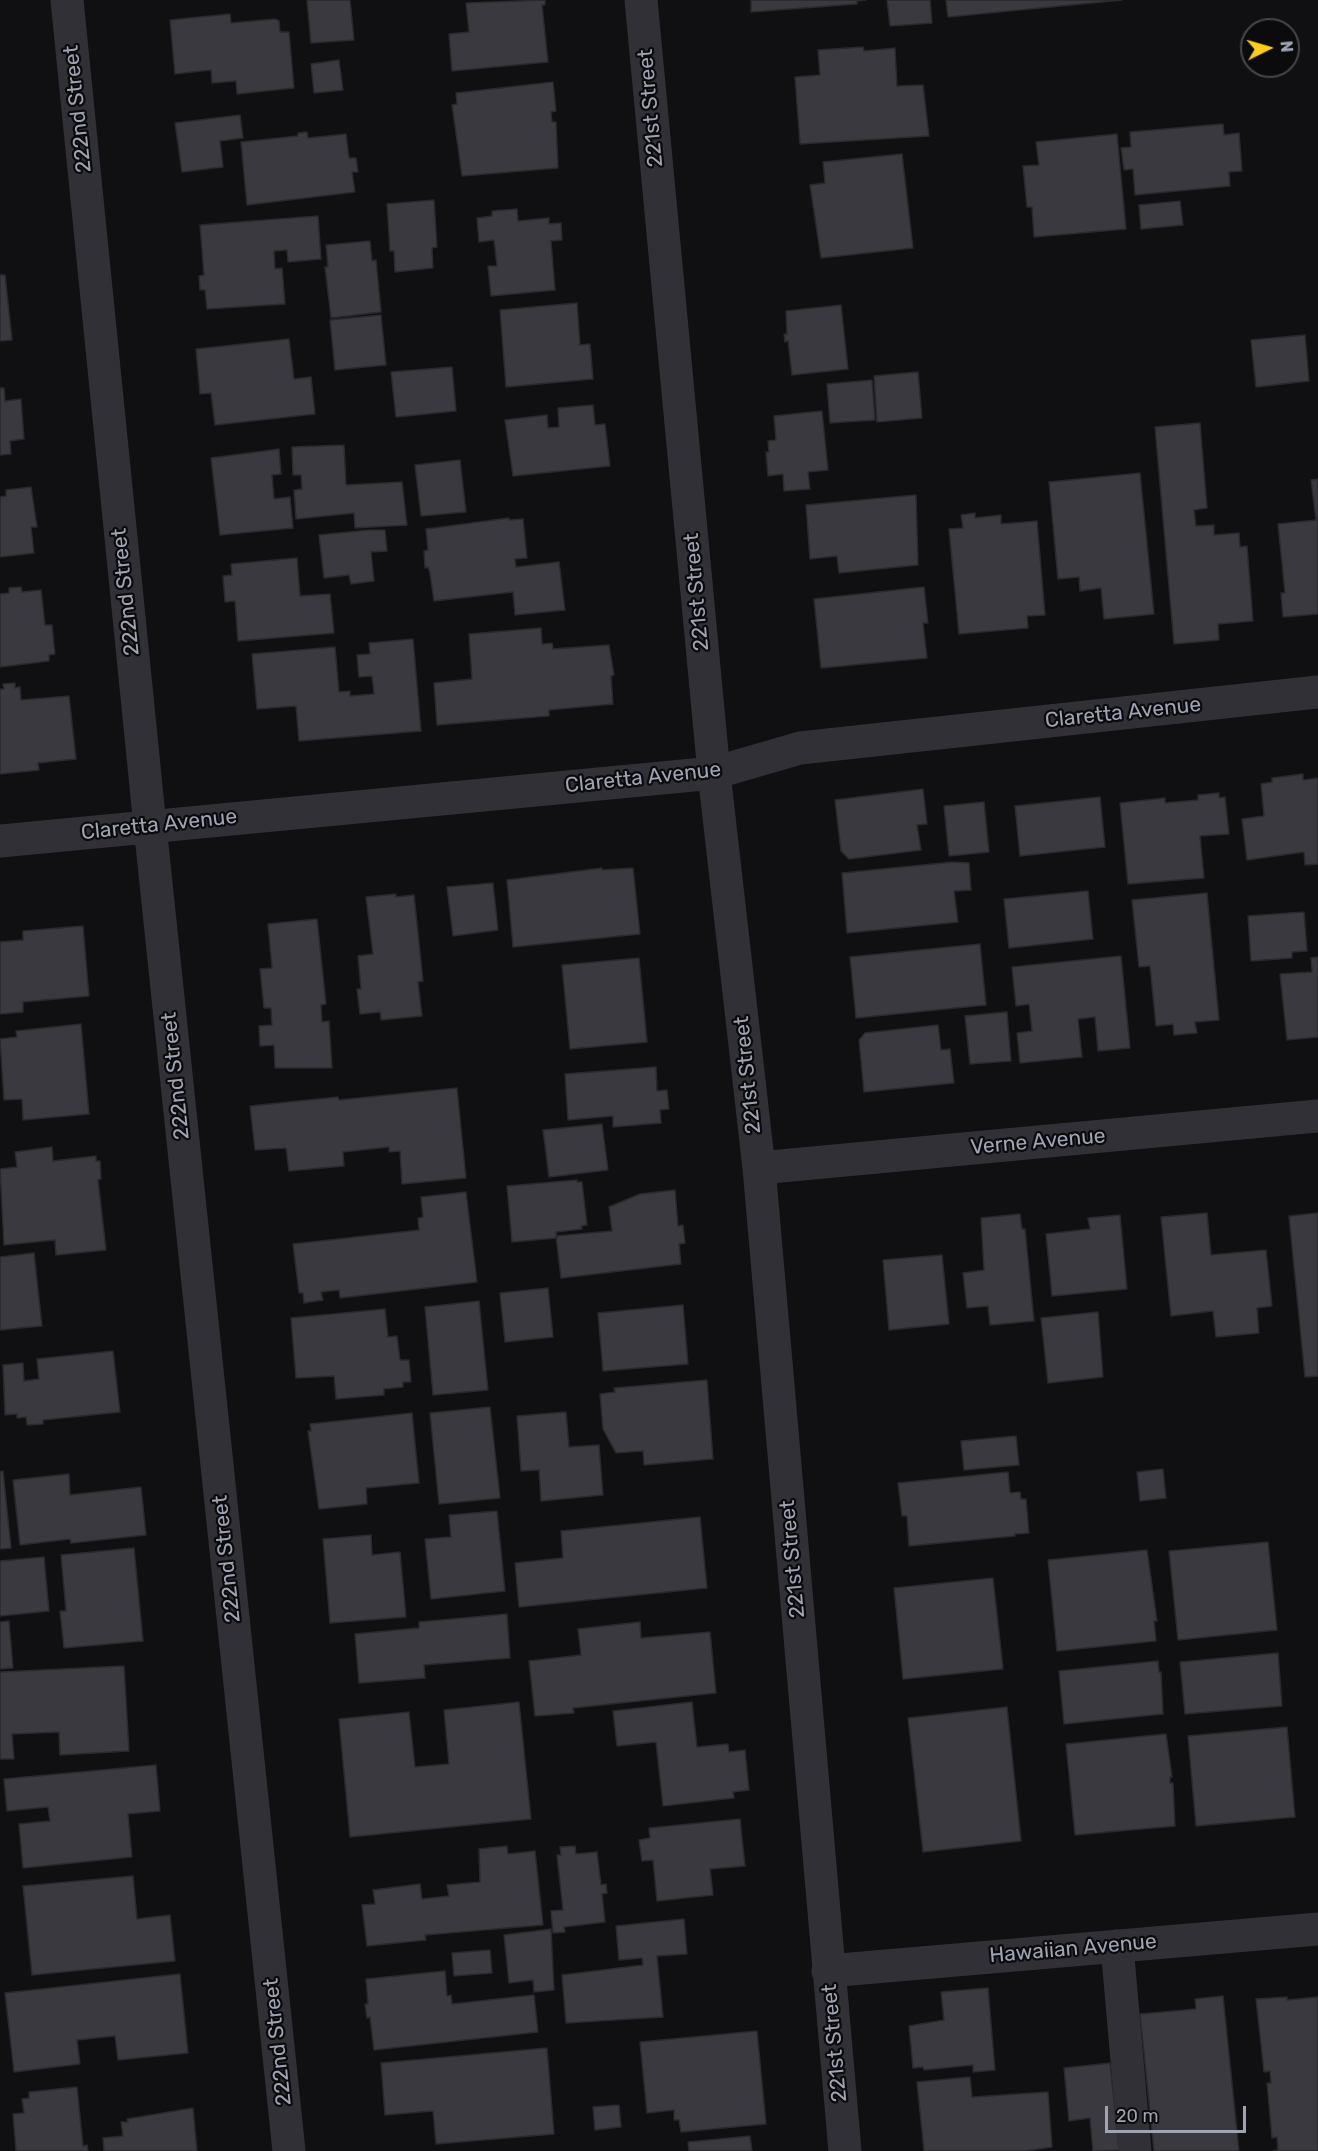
<!DOCTYPE html>
<style>
body{margin:0}
#map{position:relative;width:1318px;height:2151px;overflow:hidden;background:#100f11;font-family:Rubik,sans-serif}
canvas{display:block}
.north{position:absolute;left:1240px;top:18px;width:60px;height:60px;box-sizing:border-box;background:#0b0a0c;border:2px solid #46474f;border-radius:50%;rotate:85deg;font-size:16px;font-weight:700;line-height:24px;text-align:center;color:#9fa3b3}
.north::after{content:'';display:block;margin:auto;width:21px;height:27px;background:#fccc1c;clip-path:polygon(50% 0,100% 100%,50% 72%,0 100%)}
.scale{position:absolute;left:1105px;top:2106px;width:141px;height:27px;box-sizing:border-box;border:3px solid #9fa3b3;border-top:0;padding-left:8px;font-size:18px;line-height:21px;white-space:nowrap;color:#9fa3b3;-webkit-text-stroke:4px #0b0a0c;paint-order:stroke}
</style>
<div id="map">
<canvas width="1318" height="2151"></canvas>
<div class="north">N</div>
<div class="scale">20 m</div>
</div>
<script>
const context = document.querySelector('canvas').getContext('2d');
context.lineJoin = 'round';
function fillPath(path, color) { context.fillStyle = color; context.fill(path, 'evenodd'); }
const shape = rows => new Path2D(rows.map(r => 'M' + r).join(''));
function stroke(path, color, width, dash) { context.strokeStyle = color; context.lineWidth = width; context.lineCap = dash ? 'butt' : 'round'; context.setLineDash(dash || []); context.stroke(path); }
function write(font, color, halo, rows, align = 'center') {
  context.font = font + ' Rubik,sans-serif'; context.lineWidth = 4.5; context.setLineDash([]); context.textBaseline = 'middle'; context.strokeStyle = halo; context.fillStyle = color; for (const [text, x, y, turn = 0] of rows) {
    context.save(); context.translate(x, y); context.rotate((+turn || 0) * Math.PI / 180); context.textAlign = isNaN(turn) ? turn : align; if (halo) context.strokeText(text, 0, 0); context.fillText(text, 0, 0); context.restore();
  }
}
const building = shape([
 [307,0,350,0,354,40,311,43,307,0],
 [545,0,545,5,542,5,548,62,452,71,449,34,469,32,466,3,545,0],
 [751,0,866,0,857,1,857,4,751,12,751,0],
 [887,0,930,0,932,23,890,26,887,0],
 [946,0,1122,0,948,17,946,0],
 [230,14,231,23,275,19,279,21,280,32,289,32,294,88,237,94,236,81,212,83,211,70,175,74,170,20,230,14],
 [863,47,864,51,895,48,897,86,923,85,929,136,800,144,795,77,820,75,818,50,863,47],
 [339,60,343,90,314,93,311,64,339,60],
 [553,82,556,111,551,112,552,122,556,122,558,168,462,176,452,105,457,104,456,93,553,82],
 [240,115,243,138,220,141,223,167,182,172,175,123,240,115],
 [1223,124,1224,135,1239,133,1242,171,1229,172,1230,186,1135,195,1133,169,1124,170,1121,148,1131,147,1130,132,1223,124],
 [307,132,308,138,346,134,349,158,356,158,358,172,352,172,355,192,247,205,241,142,298,136,298,133,307,132],
 [1117,134,1126,229,1034,237,1032,207,1027,207,1023,166,1039,165,1036,142,1117,134],
 [902,154,913,248,821,258,810,185,825,183,823,162,902,154],
 [434,200,437,247,432,248,433,268,395,272,394,251,390,251,387,204,434,200],
 [1180,201,1183,225,1141,229,1139,205,1180,201],
 [517,209,518,221,549,218,549,224,561,223,562,240,551,241,555,290,491,296,488,266,497,266,494,240,479,242,477,218,492,216,492,211,517,209],
 [318,216,321,259,288,262,287,250,274,251,275,269,282,268,285,304,207,309,205,290,200,290,199,276,204,275,200,225,318,216],
 [370,241,372,261,376,260,381,312,331,318,325,267,328,267,326,245,370,241],
 [0,275,5,275,12,340,0,341,0,275],
 [577,303,580,345,590,344,593,379,506,387,500,310,577,303],
 [841,305,848,369,792,375,788,341,785,342,784,334,787,334,786,311,841,305],
 [381,315,386,365,335,370,330,320,381,315],
 [1305,335,1309,381,1256,387,1251,340,1305,335],
 [289,339,294,379,311,377,315,414,215,425,211,393,200,394,196,349,289,339],
 [452,367,456,411,396,417,391,372,452,367],
 [918,372,922,418,877,422,874,376,918,372],
 [872,380,875,420,830,423,827,384,872,380],
 [0,388,4,388,5,401,21,399,24,439,10,441,11,454,0,455,0,388],
 [593,405,595,425,605,424,610,466,513,476,505,420,547,415,548,428,559,427,558,408,593,405],
 [822,411,828,470,808,472,810,489,784,491,783,474,768,476,766,452,769,452,768,441,776,440,774,416,822,411],
 [1200,423,1207,508,1194,510,1196,526,1214,525,1214,535,1239,533,1240,547,1247,546,1253,621,1218,624,1219,640,1174,644,1155,427,1200,423],
 [344,445,346,485,402,482,407,525,355,528,354,513,296,519,294,490,302,489,301,475,293,475,292,447,344,445],
 [279,449,281,474,272,475,274,499,290,497,293,528,220,535,211,458,279,449],
 [460,460,466,512,421,516,415,465,460,460],
 [1140,473,1154,614,1104,619,1101,588,1080,591,1079,577,1058,579,1049,482,1140,473],
 [1318,479,1318,614,1283,617,1281,593,1285,593,1278,524,1316,520,1311,480,1318,479],
 [31,487,37,527,31,527,34,553,0,557,0,497,6,496,6,490,31,487],
 [916,495,918,565,839,573,837,556,810,559,806,505,916,495],
 [975,513,975,518,1001,515,1001,524,1037,521,1045,615,1027,616,1028,628,959,634,949,529,963,528,961,515,975,513],
 [509,518,509,520,523,519,527,558,515,559,516,567,559,562,565,610,515,615,513,592,434,601,430,573,428,567,425,568,424,551,428,550,426,529,509,518],
 [369,530,385,530,387,551,371,552,374,581,351,584,349,575,324,578,319,535,369,530],
 [297,558,300,596,330,594,334,633,238,641,235,601,225,602,223,576,232,575,231,564,297,558],
 [21,587,22,592,41,590,45,625,52,625,55,654,49,655,49,661,0,667,0,594,9,593,9,588,21,587],
 [924,587,928,623,923,623,927,658,821,668,814,599,924,587],
 [541,628,542,644,552,643,553,649,609,645,614,675,611,676,613,704,549,710,549,716,437,725,434,683,472,679,469,634,541,628],
 [413,639,421,731,299,741,296,706,257,709,252,654,335,647,339,692,350,691,350,696,374,694,372,676,359,677,357,655,370,654,369,643,413,639],
 [15,683,15,688,20,687,21,700,69,696,76,759,38,763,39,770,0,774,0,689,4,689,3,684,15,683],
 [1303,774,1303,780,1318,778,1318,864,1305,865,1304,852,1247,860,1242,819,1264,816,1261,784,1272,782,1272,778,1303,774],
 [923,789,927,824,917,825,921,850,849,859,841,851,835,800,923,789],
 [1219,793,1219,798,1225,797,1229,834,1200,836,1204,878,1128,884,1120,803,1165,798,1165,803,1198,800,1198,795,1219,793],
 [1100,797,1105,847,1020,856,1015,806,1100,797],
 [984,802,989,852,949,856,944,806,984,802],
 [953,862,969,863,971,890,954,891,958,922,847,933,842,873,953,862],
 [602,868,602,870,633,868,640,934,513,947,507,880,602,868],
 [493,883,498,930,453,936,447,887,493,883],
 [1088,891,1093,939,1009,948,1004,899,1088,891],
 [1207,893,1219,1020,1195,1022,1197,1033,1174,1035,1173,1024,1156,1026,1150,966,1139,967,1132,900,1207,893],
 [396,894,396,897,414,895,423,981,418,982,422,1016,381,1020,380,1012,360,1014,357,989,361,989,358,956,373,954,366,897,396,894],
 [1304,912,1307,951,1292,952,1292,958,1251,961,1248,916,1304,912],
 [317,919,326,1004,321,1005,322,1022,329,1021,332,1068,275,1068,274,1045,260,1046,259,1026,272,1025,271,1008,264,1008,260,969,272,968,268,924,317,919],
 [83,926,89,996,23,1002,23,1012,0,1014,0,942,23,940,23,931,83,926],
 [980,944,986,1005,856,1018,850,957,980,944],
 [1121,956,1130,1048,1098,1051,1095,1017,1078,1019,1082,1057,1020,1063,1017,1033,1032,1031,1029,1004,1016,1006,1012,967,1121,956],
 [1318,957,1318,1037,1287,1040,1280,974,1312,972,1311,958,1318,957],
 [639,958,647,1042,570,1049,562,965,639,958],
 [1007,1012,1011,1061,970,1064,965,1016,1007,1012],
 [81,1024,89,1114,23,1120,22,1099,4,1100,0,1039,17,1037,16,1031,81,1024],
 [938,1025,941,1050,950,1049,954,1083,864,1092,859,1040,865,1033,938,1025],
 [656,1067,657,1091,667,1090,669,1109,660,1110,661,1123,613,1127,613,1116,568,1120,565,1074,656,1067],
 [457,1088,466,1178,402,1184,400,1151,389,1152,389,1147,343,1152,344,1166,289,1171,286,1148,255,1150,250,1106,338,1097,339,1100,457,1088],
 [602,1124,608,1170,549,1177,543,1130,602,1124],
 [52,1147,53,1161,96,1156,96,1161,100,1161,101,1179,98,1180,106,1250,56,1255,55,1240,4,1245,0,1169,17,1167,15,1152,52,1147],
 [577,1180,577,1182,582,1182,587,1225,581,1226,582,1229,556,1232,557,1238,512,1242,507,1186,577,1180],
 [675,1190,678,1226,683,1225,685,1243,679,1244,681,1264,561,1278,556,1236,612,1231,609,1207,640,1194,675,1190],
 [466,1192,477,1282,340,1298,339,1290,321,1292,323,1300,304,1303,303,1293,299,1293,293,1244,419,1230,418,1218,423,1217,421,1197,466,1192],
 [1207,1213,1211,1255,1266,1250,1272,1306,1257,1308,1259,1333,1216,1337,1213,1311,1171,1316,1161,1217,1207,1213],
 [1318,1213,1318,1376,1305,1377,1289,1216,1318,1213],
 [1020,1214,1022,1229,1025,1229,1034,1321,990,1325,988,1306,967,1308,963,1273,984,1270,981,1218,1020,1214],
 [1120,1215,1127,1289,1052,1296,1046,1234,1090,1229,1088,1218,1120,1215],
 [34,1253,42,1326,0,1330,0,1257,34,1253],
 [942,1255,949,1324,889,1330,883,1260,942,1255],
 [548,1288,553,1337,505,1342,500,1293,548,1288],
 [479,1301,488,1390,433,1395,425,1307,479,1301],
 [683,1305,688,1364,603,1371,598,1313,683,1305],
 [385,1309,388,1337,397,1336,400,1360,409,1360,411,1382,403,1382,403,1387,384,1389,384,1395,336,1399,334,1376,296,1378,291,1318,385,1309],
 [1098,1312,1103,1377,1048,1383,1041,1318,1098,1312],
 [113,1351,120,1412,43,1420,43,1424,27,1425,26,1417,17,1418,17,1414,5,1415,3,1365,23,1363,24,1381,39,1379,37,1359,113,1351],
 [707,1380,713,1459,644,1465,643,1451,616,1453,603,1429,600,1394,615,1392,614,1388,707,1380],
 [490,1407,500,1498,439,1504,430,1413,490,1407],
 [566,1412,569,1447,599,1445,603,1495,541,1501,539,1470,521,1471,517,1416,566,1412],
 [412,1413,419,1483,366,1488,367,1504,319,1509,308,1431,311,1431,310,1424,412,1413],
 [1016,1436,1019,1465,964,1470,961,1441,1016,1436],
 [1163,1469,1166,1498,1140,1501,1137,1472,1163,1469],
 [3,1471,11,1548,0,1549,0,1472,3,1471],
 [1008,1472,1010,1493,1020,1492,1021,1499,1026,1499,1029,1533,1015,1534,1015,1536,909,1546,907,1516,902,1516,898,1483,1008,1472],
 [69,1474,70,1495,141,1487,146,1535,71,1543,70,1539,20,1545,13,1480,69,1474],
 [497,1511,505,1591,431,1599,425,1539,451,1537,449,1515,497,1511],
 [700,1517,707,1588,519,1607,515,1563,563,1558,561,1531,700,1517],
 [371,1535,372,1555,400,1552,406,1617,330,1623,323,1539,371,1535],
 [1268,1542,1277,1630,1178,1640,1169,1551,1268,1542],
 [134,1548,143,1641,64,1648,60,1611,66,1611,61,1555,134,1548],
 [1147,1550,1157,1621,1154,1621,1156,1641,1057,1651,1048,1560,1147,1550],
 [44,1557,49,1611,0,1616,0,1561,44,1557],
 [993,1578,1003,1669,903,1679,894,1588,993,1578],
 [507,1614,510,1658,424,1665,425,1678,359,1683,355,1634,419,1628,419,1622,507,1614],
 [9,1621,13,1668,0,1669,0,1622,9,1621],
 [640,1622,641,1638,710,1632,716,1693,573,1708,574,1713,535,1716,529,1661,581,1655,578,1629,640,1622],
 [1278,1653,1282,1706,1185,1714,1180,1662,1278,1653],
 [1158,1661,1159,1672,1161,1672,1163,1714,1064,1724,1059,1671,1158,1661],
 [124,1666,129,1751,60,1755,59,1732,12,1734,14,1759,0,1759,0,1672,124,1666],
 [519,1702,531,1819,350,1837,339,1719,409,1712,415,1767,449,1764,444,1710,519,1702],
 [692,1702,697,1747,728,1744,729,1752,745,1750,749,1790,733,1792,734,1798,663,1806,656,1742,617,1746,613,1711,692,1702],
 [1007,1707,1021,1841,923,1852,908,1718,1007,1707],
 [1287,1727,1295,1817,1196,1826,1188,1736,1287,1727],
 [1166,1734,1172,1777,1170,1777,1170,1783,1173,1783,1175,1826,1075,1835,1066,1744,1166,1734],
 [156,1765,160,1811,128,1814,132,1857,23,1868,19,1824,50,1821,48,1807,7,1811,4,1779,156,1765],
 [740,1819,745,1866,710,1869,713,1895,657,1901,653,1860,642,1861,639,1840,650,1838,649,1828,740,1819],
 [507,1846,508,1854,535,1851,543,1925,425,1935,426,1940,367,1946,362,1905,375,1904,373,1890,420,1884,422,1899,449,1896,447,1885,480,1882,479,1849,507,1846],
 [575,1846,576,1854,597,1852,601,1885,606,1884,607,1893,602,1894,605,1922,564,1927,565,1932,553,1933,551,1911,563,1910,557,1855,561,1855,560,1847,575,1846],
 [133,1876,137,1919,170,1915,175,1961,32,1975,23,1886,133,1876],
 [684,1919,687,1954,657,1956,663,2017,566,2023,562,1975,643,1965,642,1958,619,1960,616,1926,684,1919],
 [551,1929,554,1990,534,1992,533,1980,509,1983,504,1935,551,1929],
 [490,1950,492,1973,454,1976,452,1953,490,1950],
 [445,1971,447,1996,451,1995,452,2004,534,1995,538,2032,374,2050,370,2017,367,2018,365,2004,368,2004,366,1979,445,1971],
 [180,1974,188,2053,118,2060,115,2036,77,2040,80,2064,14,2072,5,1993,180,1974],
 [988,1988,995,2070,973,2072,973,2065,924,2070,923,2067,913,2068,909,2026,944,2020,941,1992,988,1988],
 [1223,1996,1239,2151,1154,2151,1140,2014,1196,2009,1195,1999,1223,1996],
 [1287,1997,1287,2000,1318,1997,1318,2151,1273,2151,1278,2150,1277,2137,1272,2138,1267,2083,1271,2083,1270,2071,1264,2072,1256,1999,1287,1997],
 [757,2031,766,2124,681,2132,679,2120,674,2120,674,2110,647,2113,640,2042,757,2031],
 [547,2048,554,2134,436,2144,433,2111,385,2115,381,2063,547,2048],
 [1110,2063,1119,2150,1093,2151,1090,2118,1069,2121,1064,2068,1110,2063],
 [970,2077,972,2097,1048,2092,1052,2147,1025,2151,924,2151,917,2082,970,2077],
 [77,2087,83,2146,87,2145,88,2151,16,2151,13,2114,24,2113,22,2099,29,2098,29,2092,77,2087],
 [619,2105,621,2127,595,2130,593,2107,619,2105],
 [193,2108,197,2151,104,2151,103,2138,123,2136,121,2122,128,2122,127,2119,193,2108],
 [750,2136,752,2151,689,2151,688,2142,750,2136]
]);
fillPath(building, '#39393f');
stroke(building, '#2a292d', 1.5);
stroke(shape([
 [67,0,150,826,289,2151],
 [641,0,714,773,759,1168,845,2151],
 [0,841,714,773,800,748,1318,692],
 [759,1168,1318,1116],
 [1117,1946,1135,2151],
 [828,1971,1318,1929]
]), '#303036', 33);
write('21px', '#9fa3b3', '#0b0a0c', [
 ["221st Street",651,108,-95],
 ["222nd Street",78,109,-96],
 ["222nd Street",126,592,-96],
 ["221st Street",697,592,-95],
 ["Claretta Avenue",1123,713,-6],
 ["Claretta Avenue",643,778,-6],
 ["Claretta Avenue",159,825,-6],
 ["221st Street",748,1075,-96],
 ["222nd Street",176,1076,-96],
 ["Verne Avenue",1038,1142,-5],
 ["222nd Street",227,1559,-96],
 ["221st Street",793,1559,-95],
 ["Hawaiian Avenue",1073,1949,-5],
 ["222nd Street",278,2042,-96],
 ["221st Street",835,2043,-95]
]);
</script>
